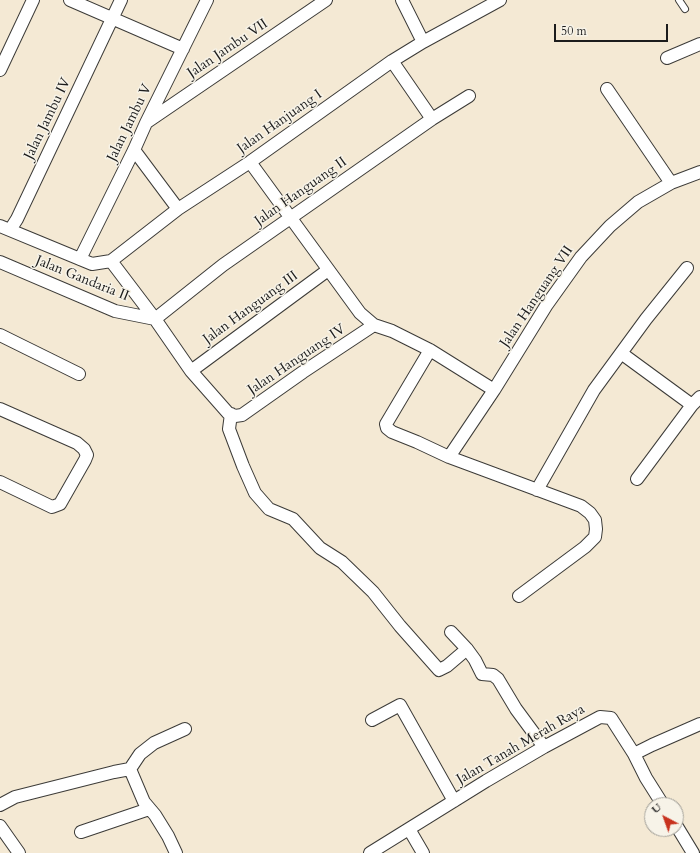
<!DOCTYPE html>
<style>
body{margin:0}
#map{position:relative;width:700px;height:853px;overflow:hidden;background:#f4e9d4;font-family:Cardo,serif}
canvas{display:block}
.north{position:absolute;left:644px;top:797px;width:40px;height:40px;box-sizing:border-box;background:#f7f3e8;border:1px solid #9f9d96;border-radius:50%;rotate:319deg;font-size:11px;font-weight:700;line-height:16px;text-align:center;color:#1c1c1c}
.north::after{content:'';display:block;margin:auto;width:14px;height:18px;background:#c8321e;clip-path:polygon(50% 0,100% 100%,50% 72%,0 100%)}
.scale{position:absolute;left:554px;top:24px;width:114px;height:18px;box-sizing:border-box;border:2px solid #1c1c1c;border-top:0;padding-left:5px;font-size:12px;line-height:14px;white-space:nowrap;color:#1c1c1c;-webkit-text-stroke:3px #f7f3e8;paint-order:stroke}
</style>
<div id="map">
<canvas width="700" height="853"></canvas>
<div class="north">U</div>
<div class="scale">50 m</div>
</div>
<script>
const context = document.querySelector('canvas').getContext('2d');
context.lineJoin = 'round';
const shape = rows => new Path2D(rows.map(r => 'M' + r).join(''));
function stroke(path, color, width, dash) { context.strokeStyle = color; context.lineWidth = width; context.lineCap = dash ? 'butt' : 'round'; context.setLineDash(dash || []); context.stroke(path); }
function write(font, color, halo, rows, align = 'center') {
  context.font = font + ' Cardo,serif'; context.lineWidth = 3; context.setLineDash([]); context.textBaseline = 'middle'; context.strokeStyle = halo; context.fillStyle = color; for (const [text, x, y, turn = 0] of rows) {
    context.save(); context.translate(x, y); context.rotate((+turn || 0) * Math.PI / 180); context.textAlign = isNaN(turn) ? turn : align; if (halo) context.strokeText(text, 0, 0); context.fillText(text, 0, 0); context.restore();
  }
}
const service = shape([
 [679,0,685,9]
]);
const minor = shape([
 [70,0,183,49],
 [402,0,423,42],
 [667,58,700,44],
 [392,61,432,119],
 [0,70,33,0],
 [607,89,671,183],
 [147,122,326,0],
 [134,150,178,209],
 [250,162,360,313,374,325,392,331,430,350,494,390],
 [0,226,92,264,111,261,178,209,250,162,392,61,423,42,500,0],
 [10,230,17,219,121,0],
 [80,259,134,150,146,123,207,0],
 [111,261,155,319,191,371,228,413,235,416,242,415,303,372,374,325],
 [0,262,115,311,155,319,223,265,432,119,469,96],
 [0,335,79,374],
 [430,350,386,424,387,428,392,432,417,442,449,457,581,506,590,513,595,520,596,529,595,537,585,547,519,596],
 [621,353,692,405],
 [191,371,328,270],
 [0,409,77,443,84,449,87,455,85,460,60,504,52,507,0,482],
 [231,414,229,429,243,466,255,493,269,509,293,519,320,548,342,562,373,592,400,626,439,670,447,666,467,649,475,660,482,674,493,675,498,679,516,709,544,747],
 [449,457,494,390,546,306,581,257,610,226,638,202,671,183,700,172],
 [637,479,692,405,700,397],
 [537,490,594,390,646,319,687,268],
 [451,632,467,649],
 [372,720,400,705,454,801],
 [634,754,646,778,663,805],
 [130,769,140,754,154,743,185,729],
 [0,805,15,797,114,772,130,769,144,802,155,815,168,836,176,853],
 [676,825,693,853],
 [0,826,19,853],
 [409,829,423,853],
 [81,832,149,809],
 [370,853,486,781,544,747,600,717,611,718,634,754,652,745,700,724]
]);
stroke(service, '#3c3b38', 8);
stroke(minor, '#3c3b38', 14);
stroke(service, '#fff', 6);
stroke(minor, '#fff', 12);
write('14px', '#1c1c1c', '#f7f3e8', [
 ["Jalan Jambu VII",228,49,-34],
 ["Jalan Jambu IV",48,119,-64],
 ["Jalan Hanjuang I",280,122,-35],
 ["Jalan Jambu V",130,123,-64],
 ["Jalan Hanguang II",301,192,-35],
 ["Jalan Gandaria II",82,279,22],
 ["Jalan Hanguang VII",537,297,-56],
 ["Jalan Hanguang III",251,308,-36],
 ["Jalan Hanguang IV",297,360,-34],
 ["Jalan Tanah Merah Raya",521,745,-30]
]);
</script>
